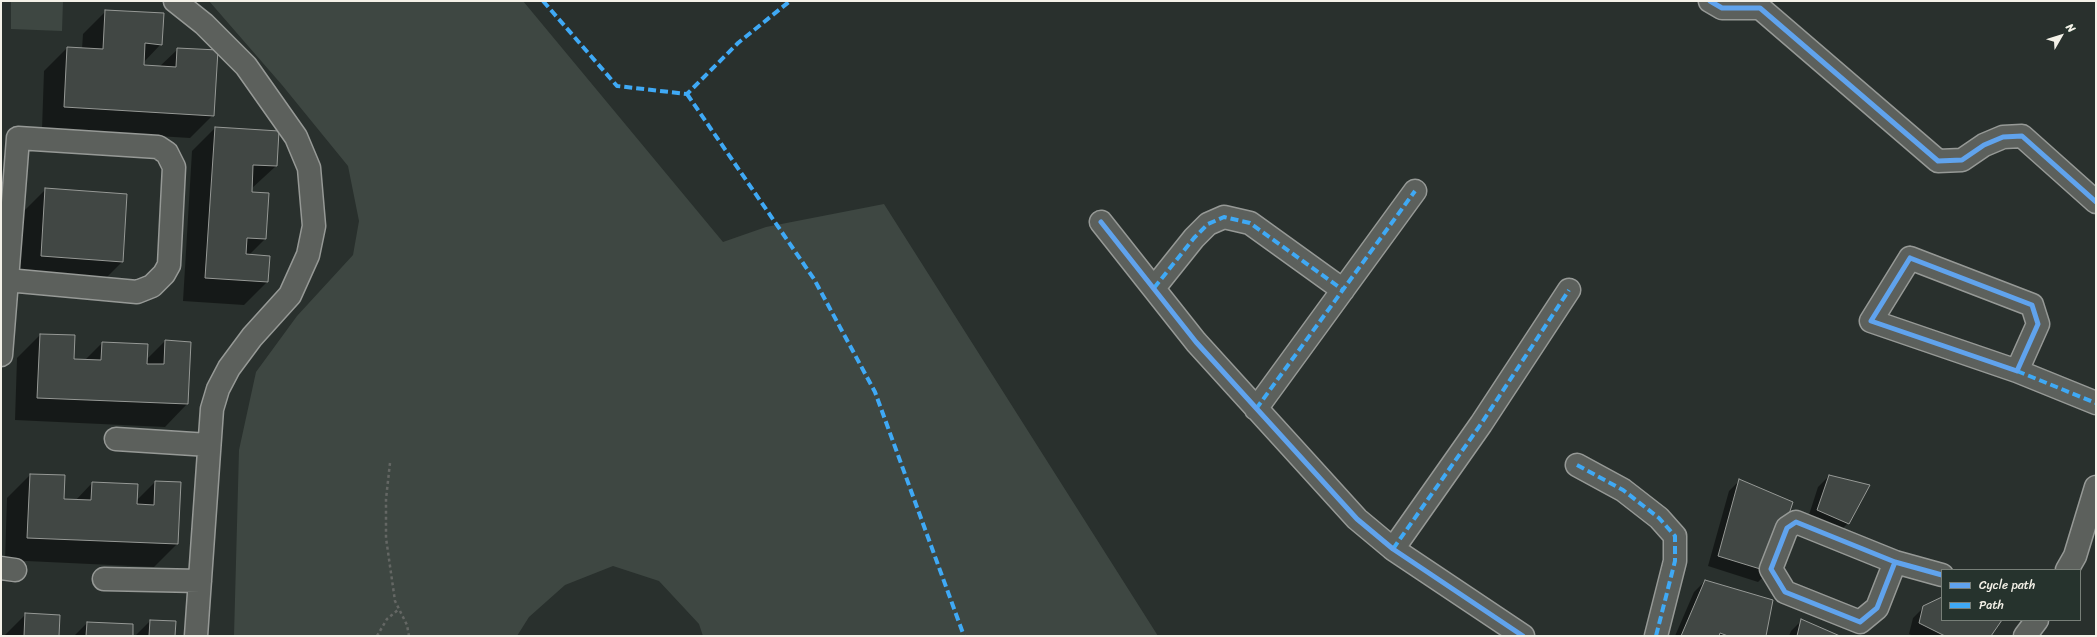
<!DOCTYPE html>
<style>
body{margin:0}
#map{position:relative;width:2097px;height:637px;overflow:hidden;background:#29302d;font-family:Sriracha,sans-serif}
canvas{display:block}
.frame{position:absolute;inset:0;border:2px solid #f4f1e8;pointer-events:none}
.legend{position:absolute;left:1941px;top:569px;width:140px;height:52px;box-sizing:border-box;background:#26332d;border:1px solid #787f78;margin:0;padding:5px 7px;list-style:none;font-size:12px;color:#f4f1e8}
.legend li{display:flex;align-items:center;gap:8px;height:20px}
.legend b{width:20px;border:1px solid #787f78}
.north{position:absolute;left:2041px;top:16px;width:40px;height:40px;-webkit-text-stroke:3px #26332d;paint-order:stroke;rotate:51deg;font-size:11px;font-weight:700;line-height:16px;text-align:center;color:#f4f1e8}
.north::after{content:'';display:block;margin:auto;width:14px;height:18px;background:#f4f1e8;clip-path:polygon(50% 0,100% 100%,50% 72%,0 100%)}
</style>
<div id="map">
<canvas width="2097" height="637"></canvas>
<div class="frame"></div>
<ul class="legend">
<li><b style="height:5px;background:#60a3ed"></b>Cycle path</li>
<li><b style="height:5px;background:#3fa9f5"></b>Path</li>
</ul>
<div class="north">N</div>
</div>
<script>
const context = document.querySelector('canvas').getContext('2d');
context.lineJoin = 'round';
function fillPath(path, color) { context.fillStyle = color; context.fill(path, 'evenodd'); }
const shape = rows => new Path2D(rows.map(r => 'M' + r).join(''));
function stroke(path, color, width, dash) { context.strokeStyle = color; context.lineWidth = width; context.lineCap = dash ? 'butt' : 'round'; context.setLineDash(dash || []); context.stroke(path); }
fillPath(shape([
 [11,1,63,1,62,31,11,29],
 [209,1,523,1,723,242,766,227,884,204,1158,636,703,636,699,624,659,581,613,566,565,585,529,617,517,636,234,636,239,450,256,372,297,316,353,255,359,221,348,166,282,85]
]), '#3e4742');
fillPath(shape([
 [106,11,161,44,143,63,143,66,159,67,178,49,213,115,190,138,42,129,44,71,67,48,82,49,83,34],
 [215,128,276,166,251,189,265,239,248,256,267,282,244,305,183,301,192,151],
 [46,189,126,195,122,262,99,285,18,279,23,212],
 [40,335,73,360,85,360,102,343,146,360,165,341,187,404,165,427,15,420,17,358],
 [30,475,64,476,63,500,75,501,92,483,137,500,155,482,180,483,177,544,154,567,5,560,7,498],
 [1829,476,1848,523,1837,534,1807,521,1818,487],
 [1740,480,1769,571,1758,582,1708,566,1729,491],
 [1705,581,1765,636,1675,636,1694,592],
 [1942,598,1942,620,1989,636,1913,636,1909,634,1913,618,1924,607],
 [26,614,58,636,4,636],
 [150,621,174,636,135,636],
 [1801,621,1837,636,1789,636,1791,631],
 [87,623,132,636,74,636]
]), '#0007');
const building = shape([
 [105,10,164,13,162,45,145,43,144,65,176,67,177,48,218,50,214,116,64,107,67,47,103,49,105,10],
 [215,127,279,131,277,166,253,165,252,192,269,193,266,239,247,238,246,254,270,256,268,282,205,278,215,127],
 [45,188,127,194,123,262,41,256,45,188],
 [40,334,75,335,74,359,101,360,102,342,148,344,147,364,164,364,165,340,191,342,188,404,37,398,40,334],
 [30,474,65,475,64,499,91,500,92,482,138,484,137,504,154,505,155,481,181,482,178,544,27,538,30,474],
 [1829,475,1870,485,1849,524,1817,510,1829,475],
 [1739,479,1793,502,1770,572,1718,556,1739,479],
 [1705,580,1773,600,1766,636,1728,636,1720,633,1719,636,1681,636,1705,580],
 [1942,597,1942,620,2002,620,1991,636,1945,636,1919,623,1923,606,1942,597],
 [25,613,60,615,59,636,24,636,25,613],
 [1801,619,1840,636,1797,636,1801,619],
 [150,620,176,621,175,636,149,636,150,620],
 [87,622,133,624,133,636,86,636,87,622]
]);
fillPath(building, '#414744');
stroke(building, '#969996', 1);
const minor = shape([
 [175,1,204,24,246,66,296,137,309,168,314,226,308,255,290,295,252,337,229,368,218,389,212,409,196,636],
 [1710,1,1722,8,1760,8,1938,161,1962,160,1984,145,2003,137,2022,136,2096,202],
 [1101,222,1196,342,1357,519,1393,549,1523,636],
 [1910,258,2032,305,2038,324,2017,371,1871,321,1910,258],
 [1154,288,1194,238,1208,224,1224,217,1250,223,1343,290],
 [1,355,7,280,18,138,158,147,167,153,174,167,169,265,164,274,152,286,137,292,7,280],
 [2017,371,2096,403],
 [1256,409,1415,191],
 [116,439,209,445],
 [1577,465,1623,490,1659,518,1675,536,1675,561,1656,636],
 [1393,549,1481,424,1569,290],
 [1895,562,1877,608,1860,622,1785,592,1771,569,1787,528,1796,522,1895,562,1942,575],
 [1,568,15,570],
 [2067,570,2075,556,2096,487],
 [104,579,200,581],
 [2025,636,2037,620]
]);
stroke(minor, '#969996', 25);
stroke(shape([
 [390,463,386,499,386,538,395,601,407,625,409,636],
 [377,636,387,619,399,609]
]), '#646764', 2.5, [3, 3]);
stroke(minor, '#5c605c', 22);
stroke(shape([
 [543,1,617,86,687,94,738,43,790,1],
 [687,94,814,279,875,392,964,636],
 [1154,288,1194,238,1208,224,1224,217,1250,223,1343,290],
 [2017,371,2096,403],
 [1256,409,1415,191],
 [1577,465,1623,490,1659,518,1675,536,1675,561,1656,636],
 [1393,549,1481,424,1569,290]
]), '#3fa9f5', 4, [8, 4]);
stroke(shape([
 [1710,1,1722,8,1760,8,1938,161,1962,160,1984,145,2003,137,2022,136,2096,202],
 [1101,222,1196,342,1357,519,1393,549,1523,636],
 [1910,258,2032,305,2038,324,2017,371,1871,321,1910,258],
 [1895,562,1877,608,1860,622,1785,592,1771,569,1787,528,1796,522,1895,562,1942,575]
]), '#60a3ed', 5);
</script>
